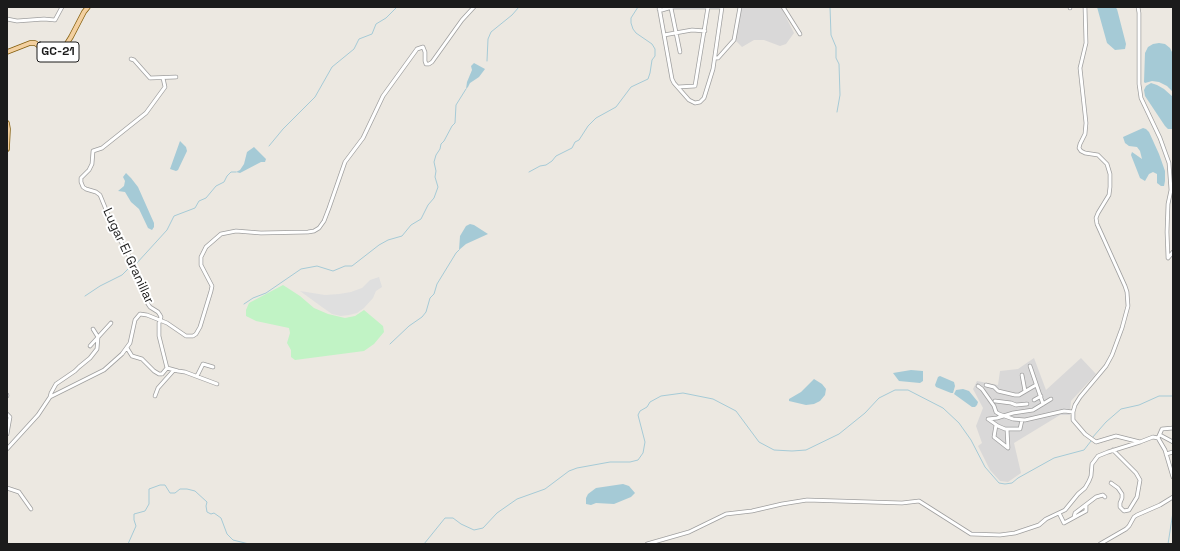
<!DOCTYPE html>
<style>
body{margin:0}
#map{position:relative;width:1180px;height:551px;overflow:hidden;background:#ece8e1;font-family:"Space Grotesk",sans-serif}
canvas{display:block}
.frame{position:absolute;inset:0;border:8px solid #1b1b1b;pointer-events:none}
</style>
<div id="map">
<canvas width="1180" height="551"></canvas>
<div class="frame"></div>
</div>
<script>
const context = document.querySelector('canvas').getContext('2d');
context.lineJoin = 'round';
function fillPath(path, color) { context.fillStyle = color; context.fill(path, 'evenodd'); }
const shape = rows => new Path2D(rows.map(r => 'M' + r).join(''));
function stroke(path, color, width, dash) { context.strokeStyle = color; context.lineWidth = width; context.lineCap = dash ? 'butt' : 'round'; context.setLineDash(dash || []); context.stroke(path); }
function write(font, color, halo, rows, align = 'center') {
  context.font = font + ' "Space Grotesk",sans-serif'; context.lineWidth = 4; context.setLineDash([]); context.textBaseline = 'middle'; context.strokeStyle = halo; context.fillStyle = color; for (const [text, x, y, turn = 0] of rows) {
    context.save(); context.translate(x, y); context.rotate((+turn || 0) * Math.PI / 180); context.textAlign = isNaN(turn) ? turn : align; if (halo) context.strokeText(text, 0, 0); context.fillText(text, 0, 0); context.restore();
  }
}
fillPath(shape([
 [738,7,781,7,794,33,786,44,780,46,764,40,754,40,742,47,734,39],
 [1034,358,1046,390,1081,358,1096,374,1071,401,1070,415,1060,415,1014,443,1021,473,1008,482,1000,481,990,470,978,446,982,443,976,426,983,408,973,389,977,381,998,385,1000,371,1018,369]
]), '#d9d8d8');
fillPath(shape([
 [283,285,300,296,314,308,328,314,345,318,355,316,364,310,383,326,384,332,374,344,364,351,295,360,291,357,291,350,287,343,290,333,289,328,256,321,246,316,246,310,249,303]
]), '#c1f3c5');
fillPath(shape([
 [379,277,382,287,376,291,373,298,364,308,357,313,349,315,341,316,332,314,322,307,300,291,325,295,339,294,351,292,362,288,370,280]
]), '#dfdfdf');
fillPath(shape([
 [1097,7,1115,7,1117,9,1126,44,1125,49,1115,50,1107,43],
 [1159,43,1165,44,1170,48,1173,54,1173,92,1167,86,1159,82,1152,81,1145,83,1144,82,1145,53,1148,47,1153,44],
 [474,63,485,69,479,77,470,83,468,87,466,89,467,82,472,70,471,66],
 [1151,83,1157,85,1164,89,1173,97,1172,129,1168,129,1165,126,1145,96,1144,90,1146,86],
 [1143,128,1146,129,1149,132,1159,154,1165,171,1165,181,1164,186,1161,186,1157,183,1157,174,1153,172,1149,174,1145,181,1140,178,1131,155,1132,152,1142,159,1140,151,1137,147,1129,146,1125,143,1123,137],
 [180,141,186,147,187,151,178,170,176,171,170,169],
 [254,147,266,159,265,162,261,162,240,173,236,172,240,170,244,164,247,152],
 [126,173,131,178,138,187,154,223,154,227,152,230,148,228,139,209,131,202,125,192,118,191,124,186,125,181,123,177],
 [470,224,474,225,488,234,466,244,459,250,460,236,466,226],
 [911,370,923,371,923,381,920,383,899,381,893,373],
 [940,376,954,382,955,386,953,393,951,393,936,387,935,385,938,377],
 [814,379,822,384,826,389,825,395,820,401,814,404,806,405,789,401,789,399,801,392],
 [963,389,969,391,978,402,977,405,975,407,972,407,954,394,956,390],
 [623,484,629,486,635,493,631,497,614,504,596,503,591,505,586,504,586,498,588,494,596,488]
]), '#a5cad6');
stroke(shape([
 [830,7,831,35,836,47,836,58,839,64,840,95,837,112],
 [487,61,488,39,491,32,512,15,519,7],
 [269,146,283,129,315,97,332,67,354,49,359,39,372,34,376,24,386,18,397,7],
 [529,172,540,166,546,165,552,161,556,156,572,148,575,142,579,140,588,126,596,118,616,107,631,87,648,79,650,73,652,60,655,56,655,49,652,44,636,33,633,29,631,23,631,18,638,7],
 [136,264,167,230,174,216,195,208,199,201,206,198,216,186,224,182,227,176,231,172,236,172],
 [85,296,100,286,122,275,131,266,133,265],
 [244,304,253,298,266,293,301,269,317,266,333,271,345,266,352,266,379,245,388,240,402,236,411,225,421,219,428,205,434,198,438,187,435,177,436,171,434,162,436,155,440,149,441,144,444,141,452,126,455,123,456,105,466,89],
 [390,344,409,326,422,317,426,312,430,298,434,294,437,284,456,253,459,250],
 [1092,438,1106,422,1121,409,1139,405,1159,396,1173,396],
 [128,544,136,526,134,520,134,514,145,511,149,504,149,489,160,485,165,485,170,493,175,493,180,489,187,489,195,491,207,502,206,506,207,512,211,514,214,513,221,518,227,534,233,540,249,544],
 [424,544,445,518,453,518,461,524,474,530,483,528,497,513,517,499,545,489,569,471,577,468,610,462,630,462,638,460,643,453,645,442,638,415,640,411,647,407,650,402,661,396,683,393,713,399,736,411,759,442,774,450,792,451,806,450,839,434,865,413,879,398,895,390,908,390,943,408,959,423,971,440,985,467,999,483,1005,484,1012,483,1018,478,1054,458,1084,450,1091,441],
 [1168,544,1173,512]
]), '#a5cad6', 1);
const minor = shape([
 [659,7,672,79,674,83,689,100,695,103,700,102,704,98,713,69,722,7],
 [672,7,721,7],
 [783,7,800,34],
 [1070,7,1070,8],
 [1085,7,1086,43,1080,68,1086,123,1085,134,1080,144,1079,148,1081,151,1085,153,1098,155,1107,164,1110,174,1110,187,1109,195,1098,213,1096,218,1097,224,1125,286,1127,292,1128,306,1122,328,1112,355,1106,366,1080,397,1075,405,1073,412,1073,420,1085,434,1096,442,1116,436,1140,442,1153,437,1158,438,1165,450,1173,477],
 [1138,7,1139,13,1139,84,1141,98,1160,138,1169,163,1171,190,1168,204,1167,232,1168,258],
 [671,8,680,52],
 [659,9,662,10,672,7],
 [7,19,17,21,44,19,55,20,62,7],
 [664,35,692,30,705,31],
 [715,58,718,58,734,40,740,7],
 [131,59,134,60,150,78,176,77],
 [163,78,165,87,146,113,102,148,93,151,92,164,89,170,81,178,81,182,83,187,86,189,96,192,100,195,114,229,134,265,142,290,148,304,150,307,158,312,160,315,161,317,159,323,159,336,167,368],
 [678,87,695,86,708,7],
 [1168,258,1173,252],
 [90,346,111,323],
 [127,348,132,356,142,359,154,371,159,374,162,374,167,368],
 [1030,366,1043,404],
 [167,368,178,371,185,372,217,384],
 [1022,375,1025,391],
 [197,376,203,364,213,367],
 [986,385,994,387,998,391,1015,395,1019,395,1036,385],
 [978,386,982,389,994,406,996,412,999,414,1013,419,1025,420,1064,411,1073,412],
 [7,395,7,396],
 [155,396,158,388,174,370],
 [50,397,51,393,56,384,75,371,79,367,90,358,97,349,98,337,93,329],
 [1034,400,1041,396],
 [995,401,1011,403,1016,405,1027,404],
 [7,414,10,417,7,434],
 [988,419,997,418,1013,413,1033,410,1051,399],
 [988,419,998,426,1005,429,1020,429,1022,420],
 [996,425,994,437,1008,448],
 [1007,429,1008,448],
 [1160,435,1173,442],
 [1158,438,1162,429,1173,428],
 [7,449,38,415,50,397,104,370,122,354,130,343,135,320,140,314,147,315,167,323,186,336,193,336,196,334,200,327,211,291,212,286,201,265,201,257,206,247,221,234,236,231,261,233,308,232,314,231,319,228,324,221,329,208,345,162,363,138,383,96,417,49,423,47,425,52,425,61,426,64,429,64,432,62,462,20,474,7],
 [1166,454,1173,452],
 [1111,483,1118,488,1122,494,1122,498,1120,503,1120,507,1124,511,1129,510,1137,497,1140,480,1136,473,1113,450],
 [7,488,19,492,31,509],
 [1059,513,1064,523,1086,511,1086,505],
 [1074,517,1075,513,1096,497,1103,495,1105,497],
 [647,544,689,532,726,514,752,511,782,504,807,500,902,503,919,501,971,534,1000,535,1015,533,1039,525,1046,519,1065,510,1078,494,1085,488,1089,481,1091,476,1092,464,1098,456,1108,452,1140,442],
 [1100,544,1126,529,1129,526,1134,517,1137,515,1160,505,1173,497]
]);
const major = shape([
 [7,52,30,43,35,43,42,48,53,52,60,52,64,48,71,37,84,12,88,7],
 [7,123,8,129,7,149]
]);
stroke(minor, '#9f9f9f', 4.5);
stroke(major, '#855f0d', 5.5);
stroke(minor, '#fff', 3);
stroke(major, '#f3d0a0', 4);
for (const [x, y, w] of [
 [58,52,42]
]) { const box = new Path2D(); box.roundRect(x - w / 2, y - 10, w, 20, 3); context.fillStyle = '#fff'; context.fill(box); stroke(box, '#1b1b1b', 1); }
write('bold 12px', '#1b1b1b', null, [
 ["GC-21",58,52]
]);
write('13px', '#1b1b1b', '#fff', [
 ["Lugar El Granillar",128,256,65]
]);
</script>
